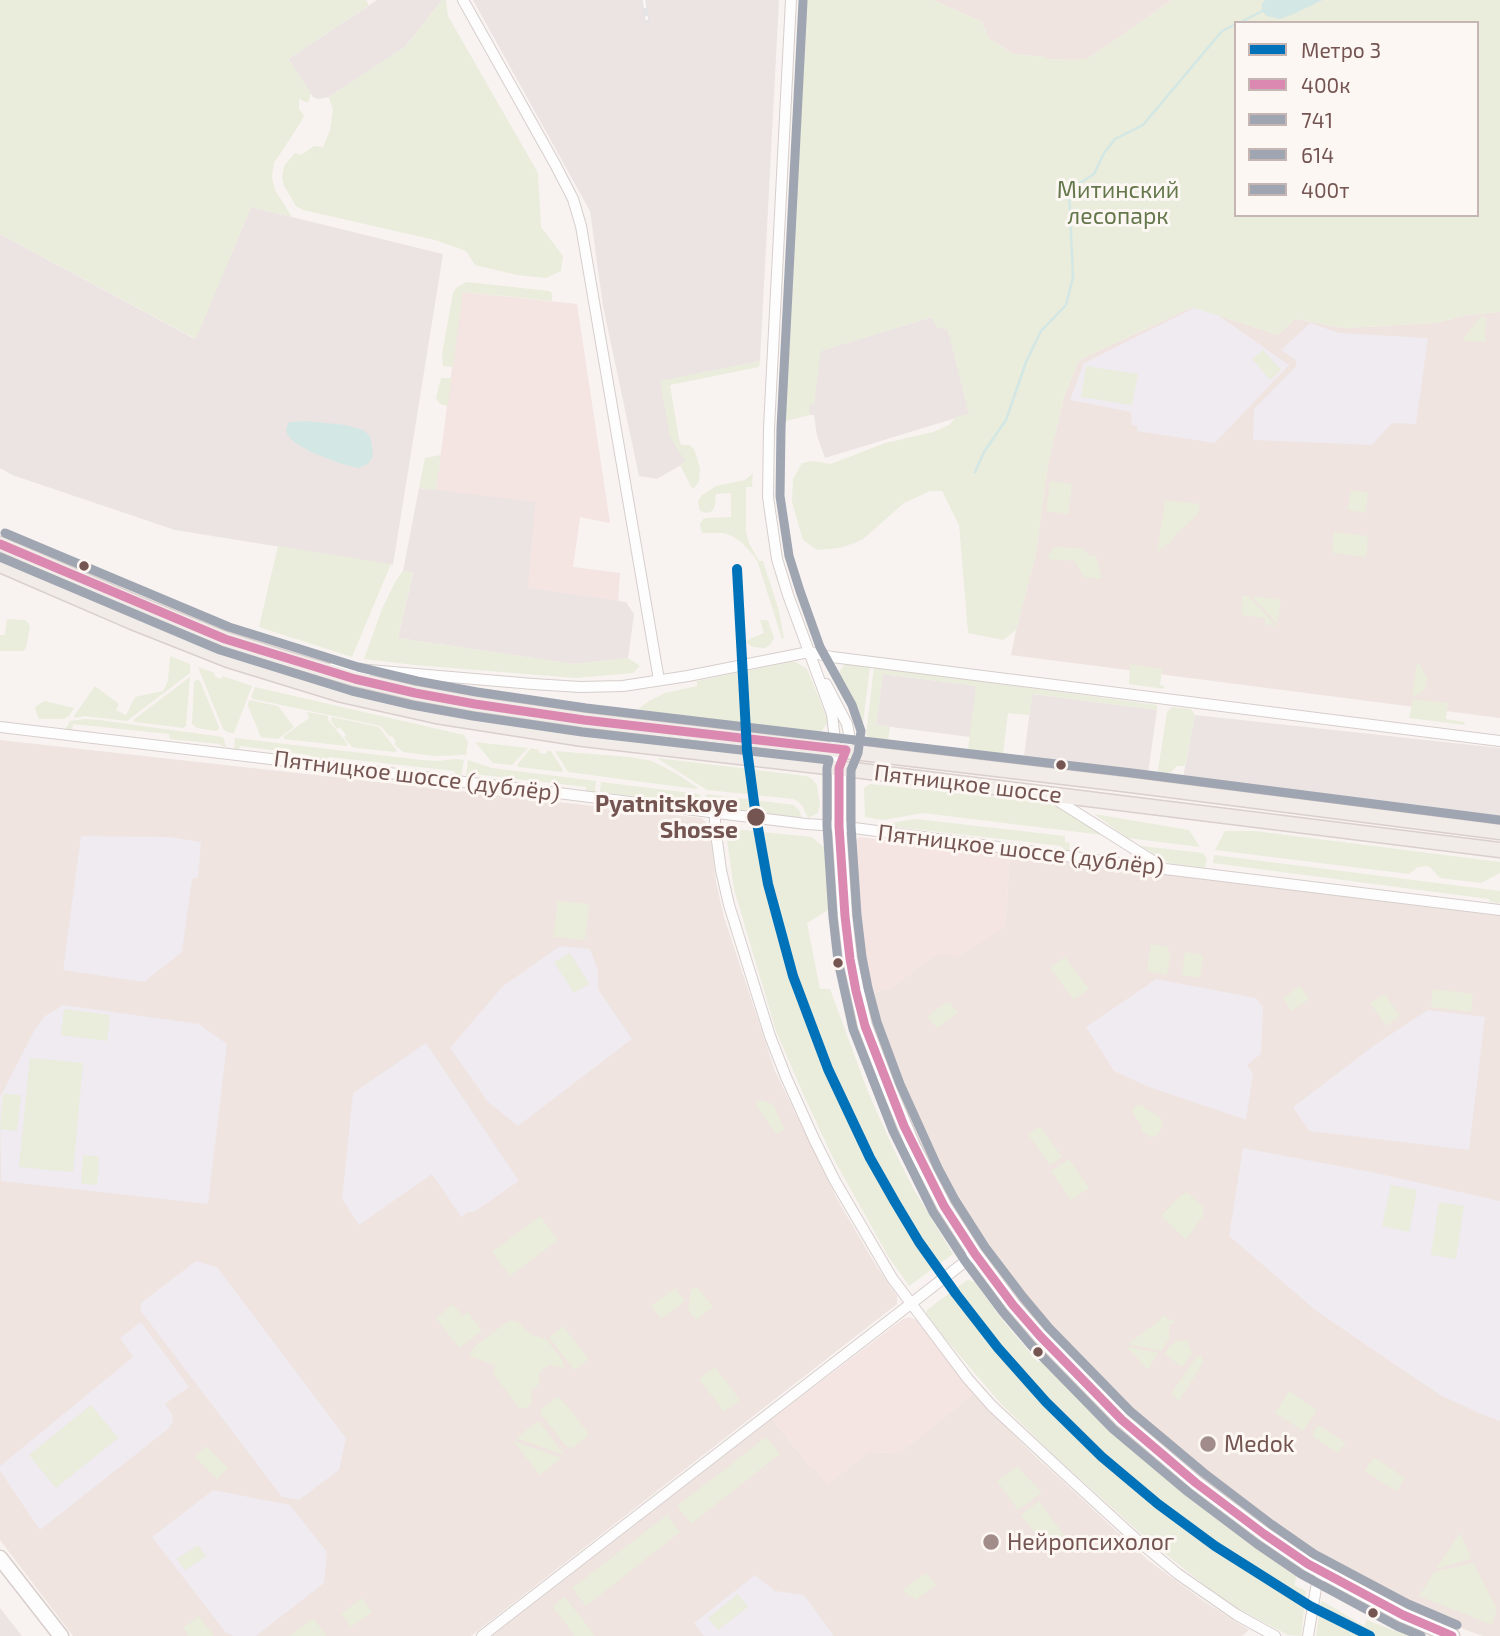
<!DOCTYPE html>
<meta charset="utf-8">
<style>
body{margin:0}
#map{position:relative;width:1500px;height:1636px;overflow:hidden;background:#f8f3f0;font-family:"Exo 2",sans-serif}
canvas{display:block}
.legend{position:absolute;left:1234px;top:21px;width:245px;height:196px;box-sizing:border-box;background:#fdf7f3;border:2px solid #c6b6b3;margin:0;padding:9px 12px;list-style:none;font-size:21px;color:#745552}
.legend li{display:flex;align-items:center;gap:14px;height:35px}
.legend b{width:35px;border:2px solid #c6b6b3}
</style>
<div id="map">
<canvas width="1500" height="1636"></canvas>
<ul class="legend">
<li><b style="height:9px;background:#0072ba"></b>Метро 3</li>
<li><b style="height:9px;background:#dc89b2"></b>400к</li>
<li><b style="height:9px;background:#9fa5b1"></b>741</li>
<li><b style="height:9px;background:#9fa5b1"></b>614</li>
<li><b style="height:9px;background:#9fa5b1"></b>400т</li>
</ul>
</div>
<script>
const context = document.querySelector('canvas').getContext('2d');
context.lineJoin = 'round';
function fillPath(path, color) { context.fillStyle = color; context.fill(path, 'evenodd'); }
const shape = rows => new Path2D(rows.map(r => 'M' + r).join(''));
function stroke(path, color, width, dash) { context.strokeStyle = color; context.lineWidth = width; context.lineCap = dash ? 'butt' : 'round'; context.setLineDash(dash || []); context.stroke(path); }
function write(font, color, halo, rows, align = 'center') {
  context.font = font + ' "Exo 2",sans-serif'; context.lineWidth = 6; context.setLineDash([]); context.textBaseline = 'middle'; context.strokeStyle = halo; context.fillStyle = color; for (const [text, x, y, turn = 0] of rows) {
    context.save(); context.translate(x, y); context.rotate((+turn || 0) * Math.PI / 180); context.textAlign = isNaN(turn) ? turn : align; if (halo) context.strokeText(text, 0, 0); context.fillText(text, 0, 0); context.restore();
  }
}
fillPath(shape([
 [933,0,1172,0,1092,56,1084,59,1072,60,1047,59,1045,57,1013,54,988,38,982,22],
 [1192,307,1278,335,1295,319,1346,328,1435,323,1467,315,1500,312,1500,718,1011,655,1016,630,1036,554,1048,464,1064,397,1079,360],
 [0,740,702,818,708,824,710,828,716,882,724,917,775,1071,837,1199,877,1267,897,1296,897,1304,471,1636,73,1636,0,1540],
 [1010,855,1500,916,1500,1636,1483,1636,1466,1630,1398,1600,1343,1572,1277,1530,1234,1500,1193,1468,1098,1383,1054,1336,1009,1281,978,1238,923,1142,905,1098,872,994,892,987,937,954,1005,927],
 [973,1394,1033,1454,1149,1561,1205,1602,1249,1630,1242,1636,492,1636,772,1419,812,1469,815,1468,828,1484,868,1452,900,1453]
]), '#efe4df');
fillPath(shape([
 [462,292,577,304,610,523,580,517,573,567,620,573,618,601,527,588,436,490],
 [859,837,1010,855,1005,927,958,957,937,954,892,987,872,994,863,976,851,850,854,842],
 [909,1317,916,1320,973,1394,900,1453,868,1452,828,1484,815,1468,813,1470,772,1419,903,1319]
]), '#f4e4e2');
fillPath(shape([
 [377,0,442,0,405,47,329,97,318,99,313,97,288,59],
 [473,0,779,0,760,361,661,381,686,462,657,479,639,476,603,306,590,211],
 [251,207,443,254,393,565,175,530,12,475,0,468,0,234,195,339],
 [932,317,948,330,969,414,825,458,817,436,814,415,810,415,810,404,814,404,820,351],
 [419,488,535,502,528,588,626,602,634,614,628,658,574,664,398,638,413,573,403,571],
 [883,674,977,686,970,737,876,725],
 [1032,694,1157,710,1148,773,1024,757],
 [1195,715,1500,748,1500,818,1183,778],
 [0,1608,22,1636,0,1636]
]), '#ece4e2');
fillPath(shape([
 [1202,304,1289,365,1215,443,1137,431,1137,426,1132,425,1131,412,1070,400,1084,363],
 [1310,323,1339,333,1428,338,1416,424,1392,423,1372,445,1253,440,1254,409,1296,366,1296,360,1281,350],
 [81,836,169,837,201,842,198,877,192,879,182,952,144,982,63,970],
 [560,946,590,949,598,971,598,989,632,1039,518,1126,488,1102,450,1048,503,986],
 [1156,979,1256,998,1263,1007,1261,1054,1247,1065,1253,1073,1246,1120,1149,1087,1114,1071,1086,1027],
 [63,1005,199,1024,227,1044,208,1204,1,1181,0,1097,35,1029,45,1016],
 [1428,1010,1485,1017,1469,1150,1309,1131,1293,1107,1376,1044],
 [426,1043,519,1181,474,1212,468,1212,461,1217,432,1174,359,1225,342,1199,353,1093],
 [1243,1148,1376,1173,1500,1201,1500,1421,1481,1414,1440,1395,1347,1332,1314,1309,1229,1236],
 [196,1261,217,1267,346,1438,339,1470,299,1500,282,1497,140,1310,142,1302],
 [141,1322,189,1387,165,1404,172,1414,173,1421,168,1429,40,1530,0,1471,0,1466,133,1357,120,1338],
 [213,1490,290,1505,327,1552,324,1583,256,1636,234,1636,226,1633,152,1537],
 [755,1575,775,1591,804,1595,834,1636,704,1636,694,1623]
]), '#efebf1');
fillPath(shape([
 [0,0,366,0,369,5,288,59,311,93,308,103,299,99,299,109,304,115,301,122,274,163,272,177,275,190,292,217,251,207,196,339,0,234],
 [442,0,446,0,448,16,538,173,541,227,563,256,561,271,546,278,517,275,475,265,466,251,435,240,303,210,296,206,284,186,282,178,284,166,295,153,301,155,314,146,323,147,330,130,333,110,329,97,405,47],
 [802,0,933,0,982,22,988,38,1013,54,1045,57,1047,59,1072,60,1084,59,1092,56,1172,0,1265,0,1262,3,1296,13,1323,0,1500,0,1500,312,1467,315,1435,323,1346,328,1295,319,1278,335,1192,307,1079,360,1064,397,1048,464,1036,554,1016,630,1003,640,968,633,959,525,942,491,930,491,904,503,862,540,840,548,817,550,803,540,792,502,793,479,802,463,813,461,831,464,885,443,933,432,949,425,956,417,969,414,948,330,936,327,932,317,821,351,814,404,810,405,810,415,786,421,780,418],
 [1236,23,1477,23,1477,215,1236,215],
 [467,282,549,291,552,293,552,301,463,292,453,367,443,366,442,354,453,293,457,287],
 [1480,317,1486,317,1485,342,1464,341,1464,338],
 [1263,350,1281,370,1270,380,1252,359],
 [760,361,759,367,670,385,680,445,689,445,694,449,697,458,700,469,699,481,695,487,692,488,680,465,685,461,670,437,660,381],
 [1086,366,1138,374,1132,405,1081,397],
 [441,378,452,378,448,406,440,404,436,398],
 [441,455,436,490,419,488,425,458],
 [753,473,752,487,746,487,746,532,749,543,759,561,763,561,779,611,784,638,782,639,758,563,754,556,741,542,732,536,723,533,702,533,700,524,703,519,706,518,731,517,731,493,716,494,715,506,712,511,707,513,700,511,698,501,702,495,716,486,745,480],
 [1050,481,1072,484,1068,514,1046,511],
 [1351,490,1368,492,1365,513,1348,510],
 [1165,500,1200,504,1199,511,1197,515,1173,537,1173,540,1157,552],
 [1334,532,1368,536,1366,557,1332,553],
 [278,546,391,564,352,657,259,627],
 [1054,547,1081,548,1089,555,1096,556,1102,579,1084,577,1075,561,1048,559,1049,554],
 [403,571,413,572,398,638,574,664,628,658,640,666,633,673,576,678,415,665,364,659,382,609,395,582],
 [1242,596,1249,596,1276,626,1265,624,1265,618,1242,615],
 [1252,596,1281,600,1277,624],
 [7,619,25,620,28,623,30,626,26,648,23,651,0,651,0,635,5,635],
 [760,620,766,620,768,621,774,638,770,645,765,648,754,647,749,645,745,641,764,633],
 [170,656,190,664,190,673,127,721,85,716,75,718,74,716,95,686,119,704,116,710,126,715,135,697,163,691,168,681],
 [790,662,796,662,807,669,827,718,827,723,820,734,668,716,638,709,649,701,665,693,697,686,697,681],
 [845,663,870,666,862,731,839,679,838,674],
 [1417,663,1419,664,1428,678,1425,685,1427,688,1414,697,1412,696],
 [1130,664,1162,669,1160,685,1164,686,1164,689,1129,684],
 [198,667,215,673,214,676,221,679,223,676,252,686,234,733,227,732,223,729],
 [874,667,1157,705,1157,710,1033,694,1029,715,1008,713,1003,754,968,749,976,686,883,674,876,725,890,727,888,740,870,738,866,735],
 [190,677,186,726,183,728,135,722,133,720],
 [197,679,200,681,219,727,219,729,216,731,197,728,192,724,194,682],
 [255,687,464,735,468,742,466,755,435,756,403,752,394,744,396,741,392,736,390,737,381,726,253,699,251,697],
 [1413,699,1448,703,1446,719,1464,722,1465,725,1409,718],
 [249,700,278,706,294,727,278,739,261,737,248,706],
 [45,701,74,708,69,716,63,719,39,719,35,709,36,706],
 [1172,707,1191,709,1195,715,1185,766,1177,766,1171,772,1157,776,1167,712],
 [307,712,328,716,328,720,347,743,347,746,284,739,284,736,309,718],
 [332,717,379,727,397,751,395,752,356,748,351,746,344,737,346,735,340,727,337,729,331,721],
 [85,719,99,720,223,737,226,747,221,746,220,744,170,739,169,734,73,724,72,731,65,730,70,721],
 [235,738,421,760,438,761,456,759,464,760,461,776,455,775,454,771,329,757,328,760,310,758,310,755,240,746,239,749,234,749],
 [475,742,528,748,512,765,493,763],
 [531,748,539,750,539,753,546,754,547,751,551,751,563,770,562,772,518,767,517,765],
 [555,751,629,757,652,761,677,774,698,788,696,789,568,772],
 [657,758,806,776,811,778,817,785,820,805,818,813,808,818,802,805,794,799,707,790],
 [468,760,492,768,596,781,595,792,586,791,586,787,474,774,473,777,466,776],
 [601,782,699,794,701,797,701,804,600,792],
 [870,784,1057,804,1103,835,923,813,883,820,865,817,864,788],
 [706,794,794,805,799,810,802,818,705,805],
 [1094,814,1189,830,1200,847,1128,838],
 [915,819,1065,836,1065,842,1070,843,1069,851,1063,850,1062,846,879,825],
 [732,829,812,837,828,851,828,910,807,923,820,989,830,989,868,1092,893,1148,913,1188,953,1254,909,1286,888,1256,832,1156,805,1098,776,1031,734,889,726,833],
 [1225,831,1255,831,1500,862,1500,873,1481,883,1440,878,1431,868,1427,866,1418,867,1409,874,1215,850],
 [1141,846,1203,853,1207,859,1205,868,1169,863],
 [1214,855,1500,891,1500,903,1490,902,1489,899,1213,863],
 [558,901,589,904,585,940,553,937],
 [1151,944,1169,947,1168,953,1171,953,1167,975,1147,971],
 [1185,952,1203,955,1200,978,1182,975],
 [570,953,589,984,574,993,554,962],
 [1065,957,1089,989,1074,1000,1050,968],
 [1300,986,1309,999,1292,1011,1283,998],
 [1433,989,1473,994,1471,1012,1431,1007],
 [1385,994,1400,1016,1386,1026,1370,1003],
 [945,1003,950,1003,958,1013,937,1028,927,1017],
 [64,1009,110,1015,107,1041,61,1035],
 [30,1058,83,1063,73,1172,19,1167],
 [3,1094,21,1095,17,1131,0,1129],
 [760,1100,773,1104,785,1130,776,1134,755,1104],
 [1139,1104,1161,1118,1163,1125,1158,1135,1151,1138,1149,1136,1142,1132,1141,1125,1133,1113,1133,1108],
 [1040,1126,1062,1157,1050,1165,1028,1135],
 [83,1155,99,1157,97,1185,81,1184],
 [1069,1159,1089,1188,1071,1200,1051,1171],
 [1391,1185,1417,1190,1409,1232,1382,1226],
 [1187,1192,1203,1207,1203,1216,1186,1240,1161,1216,1179,1197],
 [1439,1202,1464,1206,1456,1259,1431,1255],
 [540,1216,558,1240,510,1276,492,1252],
 [967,1280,975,1282,1005,1323,1038,1362,1045,1362,1069,1383,1169,1478,1258,1544,1296,1569,1298,1572,1294,1585,1306,1591,1301,1636,1288,1635,1239,1609,1211,1590,1150,1542,1059,1460,1002,1405,943,1336,926,1313,927,1310],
 [696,1286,713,1307,696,1320,688,1310,691,1290],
 [675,1288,685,1301,661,1319,651,1306],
 [453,1304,462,1316,468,1312,482,1331,459,1348,436,1318],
 [1163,1315,1176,1323,1169,1324,1169,1339,1161,1351,1128,1344,1160,1320],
 [509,1321,517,1321,532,1335,546,1339,563,1361,564,1368,550,1365,544,1368,539,1373,540,1380,537,1387,531,1390,532,1403,527,1408,519,1408,495,1376,493,1372,495,1365,469,1356,474,1347,504,1324],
 [563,1326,589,1359,574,1370,549,1337],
 [1187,1340,1192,1353,1182,1367,1164,1354,1175,1341],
 [1126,1346,1158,1353,1148,1370],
 [1197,1356,1201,1356,1203,1361,1201,1366,1179,1401,1171,1394],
 [715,1367,740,1400,724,1412,699,1379],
 [1289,1391,1317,1410,1303,1431,1275,1413],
 [557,1397,564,1402,587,1431,588,1436,586,1438,571,1449,564,1444,541,1414,540,1410,542,1408],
 [91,1405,118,1438,56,1488,29,1455],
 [539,1421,564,1455,516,1438],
 [1318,1425,1346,1443,1338,1453,1313,1437,1314,1431],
 [766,1437,780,1454,691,1524,677,1506],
 [513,1441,562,1458,540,1475],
 [206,1446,228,1468,217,1479,195,1457],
 [1374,1457,1405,1478,1396,1491,1365,1471],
 [1017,1466,1042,1493,1018,1510,997,1481],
 [1039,1501,1064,1535,1046,1548,1021,1515],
 [667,1515,680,1532,586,1606,572,1588],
 [1460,1533,1471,1557,1470,1559,1436,1569],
 [198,1545,206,1556,185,1570,177,1559],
 [1472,1563,1474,1564,1497,1609,1492,1625,1419,1596,1434,1572],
 [926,1573,936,1585,915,1600,911,1596,909,1597,903,1590],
 [738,1594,748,1607,718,1630,708,1618],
 [565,1597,580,1616,595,1636,575,1636,553,1607,559,1600],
 [362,1598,372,1612,351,1627,341,1614],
 [1321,1601,1326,1603,1364,1626,1367,1620,1395,1631,1412,1632,1422,1636,1316,1636],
 [199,1616,214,1636,189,1636,183,1628],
 [313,1618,327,1636,289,1636]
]), '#eaecdc');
fillPath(shape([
 [1265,0,1323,0,1296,13,1280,19,1267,16,1262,11,1262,3],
 [307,421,345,425,363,430,370,436,372,446,373,456,368,464,358,468,339,463,311,452,294,442,287,434,286,429,289,422]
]), '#d3e7e4');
stroke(shape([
 [1239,23,1264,10],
 [975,472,984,452,1006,420,1026,362,1041,331,1066,305,1073,277,1069,190,1094,174,1104,153,1115,139,1143,125,1222,31,1236,24]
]), '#d3e7e4', 2.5);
const street = shape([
 [463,0,555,164,573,199,581,226,659,680],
 [791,0,769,428,768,497,777,559,788,595,832,714,836,749],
 [334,667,533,684,580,687,623,686,688,676,809,652,832,657,1500,741],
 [826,684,847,724,849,734,846,750],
 [0,727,566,794,806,824,839,826,1165,869,1500,910],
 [1052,797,1161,866],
 [715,812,715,826,721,870,729,905,770,1036,786,1077,814,1139,835,1181,892,1278,968,1379,992,1406,1065,1474,1137,1540,1178,1574,1237,1615,1275,1636],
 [482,1636,975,1254],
 [1308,1636,1316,1588,1323,1572]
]);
const secondary = shape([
 [836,749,839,768,839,826,845,916,850,959,865,1026,889,1089,913,1146,944,1206,975,1254,1013,1305,1040,1336,1078,1375,1122,1420,1196,1483,1264,1534,1308,1564,1403,1615,1452,1636],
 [0,1558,61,1636]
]);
const primary = shape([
 [0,544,139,604,225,639,281,657,355,679,415,693,475,704,584,720,1131,785,1500,832],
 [0,565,132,622,228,660,342,695,436,716,583,739,862,771,1500,850]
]);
stroke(street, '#d6cecc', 12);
stroke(secondary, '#d8cecc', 17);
stroke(primary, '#d9cfcd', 17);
stroke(street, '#fefdfd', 10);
stroke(secondary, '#fefdfd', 14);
stroke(primary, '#f2ece8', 14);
const rail = shape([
 [644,0,647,20]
]);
stroke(rail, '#e4e3e6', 5);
stroke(rail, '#fdf7f3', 2.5, [8]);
stroke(shape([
 [0,544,225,639,355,679,415,693,475,704,584,720,846,750,839,768,839,826,845,916,850,959,856,991,865,1026,904,1126,944,1206,975,1254,1013,1305,1040,1336,1122,1420,1196,1483,1264,1534,1308,1564,1403,1615,1452,1636]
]), '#dc89b2', 9);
stroke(shape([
 [0,557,220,650,352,691,412,705,473,716,582,732,829,760,827,768,827,826,833,917,838,961,853,1029,893,1131,933,1212,965,1261,1003,1312,1031,1345,1113,1429,1188,1492,1257,1544,1301,1574,1397,1626,1421,1636]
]), '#9fa5b1', 9);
stroke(shape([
 [803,1,781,428,780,496,789,556,800,591,820,647,852,705,861,731,858,753,851,770,851,826,857,915,862,957,868,988,877,1022,900,1084,938,1168,955,1200,985,1247,1023,1297,1049,1328,1130,1411,1204,1473,1271,1524,1314,1554,1408,1604,1457,1625]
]), '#9fa5b1', 9);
stroke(shape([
 [5,533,229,627,358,667,417,681,477,692,586,708,1132,773,1500,820]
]), '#9fa5b1', 9);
stroke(shape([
 [737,569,747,750,756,817,768,884,793,976,828,1069,870,1158,895,1202,919,1242,956,1294,998,1348,1046,1402,1102,1457,1158,1504,1215,1546,1310,1606,1370,1636]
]), '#0072ba', 10);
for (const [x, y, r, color] of [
 [84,566,6,"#745552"],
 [1061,765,6,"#745552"],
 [756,817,10,"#745552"],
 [838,963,6,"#745552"],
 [1038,1352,6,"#745552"],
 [1208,1444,9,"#a28c89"],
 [991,1542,9,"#a28c89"],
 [1373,1613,6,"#745552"]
]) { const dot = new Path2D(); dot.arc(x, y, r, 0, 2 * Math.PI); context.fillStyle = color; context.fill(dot); stroke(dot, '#fdf7f3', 2.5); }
write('23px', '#64784c', '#fdf7f3', [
 ["Митинский",1118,190],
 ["лесопарк",1118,216]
]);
write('23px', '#745552', '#fdf7f3', [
 ["Пятницкое шоссе (дублёр)",417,776,7],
 ["Пятницкое шоссе",968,784,7],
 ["Пятницкое шоссе (дублёр)",1021,850,7]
]);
write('bold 23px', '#745552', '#fdf7f3', [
 ["Pyatnitskoye",738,804],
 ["Shosse",738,830]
], 'right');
write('23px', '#745552', '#fdf7f3', [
 ["Medok",1224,1444],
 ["Нейропсихолог",1007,1542]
], 'left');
</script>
